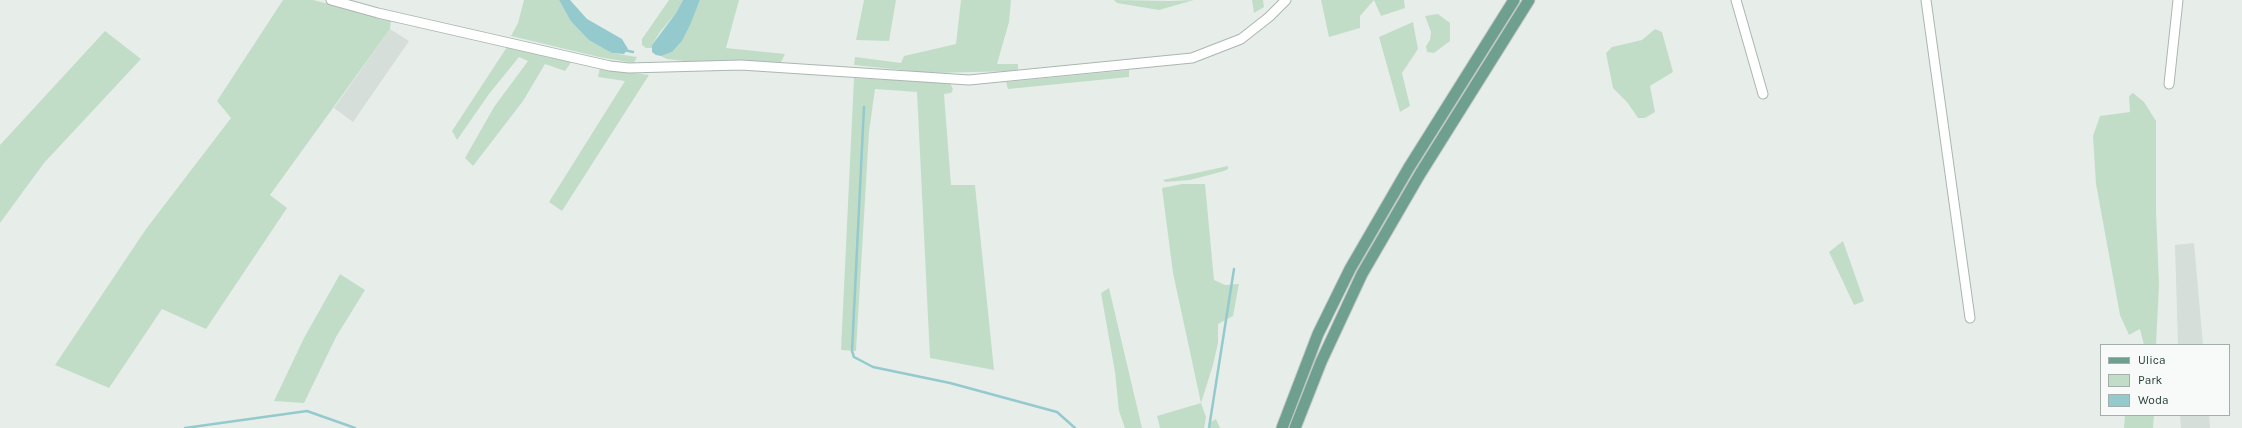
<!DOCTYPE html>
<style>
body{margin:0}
#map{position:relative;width:2242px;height:428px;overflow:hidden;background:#e7eeea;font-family:Karla,sans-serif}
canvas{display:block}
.legend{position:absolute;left:2100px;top:344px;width:130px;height:72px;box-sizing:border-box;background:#f7faf8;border:1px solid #a4afab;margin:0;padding:5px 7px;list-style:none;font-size:12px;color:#273f37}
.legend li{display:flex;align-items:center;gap:8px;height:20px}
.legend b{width:20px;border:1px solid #a4afab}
</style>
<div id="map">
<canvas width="2242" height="428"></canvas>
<ul class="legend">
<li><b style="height:5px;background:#6f9f8f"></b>Ulica</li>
<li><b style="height:11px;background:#c2ddc7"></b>Park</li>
<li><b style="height:11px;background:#94c9cd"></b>Woda</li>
</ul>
</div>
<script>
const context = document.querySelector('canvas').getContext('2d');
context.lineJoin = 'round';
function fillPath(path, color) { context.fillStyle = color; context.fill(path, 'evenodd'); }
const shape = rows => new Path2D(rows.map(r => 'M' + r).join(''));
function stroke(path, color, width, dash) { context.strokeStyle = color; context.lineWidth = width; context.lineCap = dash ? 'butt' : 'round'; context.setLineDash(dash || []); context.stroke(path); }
fillPath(shape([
 [390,29,409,41,353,122,334,108],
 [2194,243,2203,345,2178,345,2175,245],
 [2180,415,2209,415,2210,428,2181,428]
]), '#d5ded9');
fillPath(shape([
 [283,0,313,0,391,20,390,29,270,195,287,208,206,329,162,309,109,388,55,365,146,229,231,118,217,101],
 [524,0,559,0,570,20,612,53,637,57,634,63,599,57,511,36,518,23],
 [669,0,683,0,676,13,660,32,652,45,652,48,646,48,642,45,642,39],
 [700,0,739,0,726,48,785,54,781,62,719,61,702,63,667,59,661,56,672,52,682,41],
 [864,0,896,0,889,41,856,40],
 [961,0,1011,0,1009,22,997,64,1018,64,1018,71,931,73,854,65,855,57,901,63,904,56,956,44],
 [1114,0,1170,1,1194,0,1159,10,1117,3],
 [1252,0,1263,0,1264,7,1254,13],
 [1321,0,1404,0,1405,8,1381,16,1374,0,1360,16,1360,28,1329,37],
 [1438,14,1450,23,1450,41,1434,53,1427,52,1426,46,1430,40,1431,32,1425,16],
 [1413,22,1418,49,1402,73,1410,106,1400,112,1379,37],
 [1655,29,1662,32,1673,72,1650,86,1655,112,1645,118,1638,118,1627,102,1613,88,1606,53,1612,47,1642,40],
 [105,31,141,59,44,163,0,223,0,145],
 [507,47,572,61,565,71,545,64,523,101,473,166,465,158,494,107,528,61,519,57,489,94,457,140,452,131],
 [600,68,649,75,562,211,549,202,625,81,598,77],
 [1129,70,1129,77,1008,89,1006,82],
 [854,78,950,83,953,89,951,93,944,94,951,185,975,185,994,370,930,358,917,92,875,89,869,132,856,351,841,350],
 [2133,93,2144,102,2156,121,2156,211,2159,285,2156,345,2144,345,2140,329,2129,335,2120,315,2096,184,2093,136,2100,116,2130,112,2129,96],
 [1228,166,1228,169,1224,171,1190,180,1165,182,1163,180],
 [1182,184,1205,184,1214,280,1225,285,1239,284,1233,316,1218,324,1218,343,1213,365,1201,403,1206,417,1204,428,1160,428,1157,416,1201,403,1173,273,1162,188],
 [1843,241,1864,301,1854,305,1829,252],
 [340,274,365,290,336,337,304,403,274,401,304,338],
 [1109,288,1142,428,1125,428,1119,411,1115,372,1101,293],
 [2125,415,2154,415,2153,428,2124,428],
 [1216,419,1220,428,1209,428,1209,423]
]), '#c2ddc7');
fillPath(shape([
 [559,0,570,0,587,19,622,39,628,49,624,54,612,53,589,40,570,20],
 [683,0,700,0,690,25,682,41,672,52,661,56,656,55,652,52,652,45,676,13]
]), '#94c9cd');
stroke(shape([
 [624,50,633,52],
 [864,107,852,351,854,357,873,367,950,383,1057,412,1075,428],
 [185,428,307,411,355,428],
 [1209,428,1234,269]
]), '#94c9cd', 2.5);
const minor = shape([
 [331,0,378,13,610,66,629,68,741,65,969,80,1192,58,1241,39,1269,17,1286,0],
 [1736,0,1763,94],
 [1926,0,1970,318],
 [2169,84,2178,0]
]);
const major = shape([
 [1282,428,1318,334,1350,269,1408,169,1514,0],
 [1295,428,1321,362,1362,274,1420,174,1529,0]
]);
stroke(minor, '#aab6b1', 11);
stroke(major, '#c3c9c7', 13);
stroke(minor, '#fff', 9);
stroke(major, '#6f9f8f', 11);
</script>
